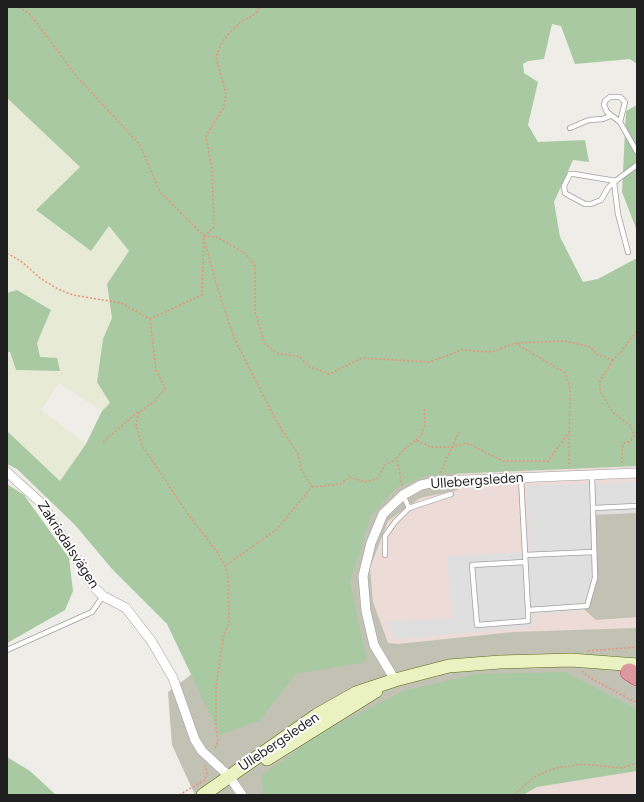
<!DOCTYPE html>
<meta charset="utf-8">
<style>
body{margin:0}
#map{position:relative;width:644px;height:802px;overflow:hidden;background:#efede7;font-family:Figtree,sans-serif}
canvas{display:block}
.frame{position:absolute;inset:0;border:8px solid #1f1f1f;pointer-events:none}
</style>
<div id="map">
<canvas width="644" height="802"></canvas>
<div class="frame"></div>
</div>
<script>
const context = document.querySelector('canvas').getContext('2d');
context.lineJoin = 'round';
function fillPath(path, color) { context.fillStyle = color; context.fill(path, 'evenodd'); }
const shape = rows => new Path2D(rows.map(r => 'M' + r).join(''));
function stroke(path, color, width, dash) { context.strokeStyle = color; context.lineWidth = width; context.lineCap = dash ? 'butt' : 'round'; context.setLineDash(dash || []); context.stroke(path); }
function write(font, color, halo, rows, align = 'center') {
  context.font = font + ' Figtree,sans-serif'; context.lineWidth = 4; context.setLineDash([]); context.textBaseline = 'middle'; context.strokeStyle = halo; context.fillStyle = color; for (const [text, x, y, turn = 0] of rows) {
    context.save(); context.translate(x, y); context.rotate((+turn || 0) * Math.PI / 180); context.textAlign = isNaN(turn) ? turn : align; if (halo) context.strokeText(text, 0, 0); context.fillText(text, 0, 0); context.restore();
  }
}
fillPath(shape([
 [637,466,637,643,367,662,371,515,428,475],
 [637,771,637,795,523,795,537,787]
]), '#eddbd8');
fillPath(shape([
 [455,461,458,490,420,498,388,521,370,568,373,602,388,643,398,644,513,632,637,628,637,722,301,795,195,795,172,745,168,692,204,665,217,515],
 [637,487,637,617,596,620,576,602,574,507]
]), '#c1c2b3');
fillPath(shape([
 [7,98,80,167,36,211,91,251,109,226,129,251,107,284,112,318,103,339,97,382,110,403,102,411,59,383,41,410,86,444,60,481,7,431,7,352,9,352,16,370,60,371,40,357,37,343,51,310,17,290,7,293]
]), '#e7ebd5');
fillPath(shape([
 [7,7,637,7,637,64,630,59,575,64,561,26,552,24,544,59,528,61,523,64,524,73,538,82,528,125,538,142,585,140,589,162,573,160,554,202,560,237,583,282,598,279,637,258,637,466,428,475,396,488,371,515,350,582,367,662,295,674,260,720,220,735,167,624,113,570,75,525,17,469,7,464,7,431,60,481,86,444,102,411,110,403,97,382,103,339,112,318,107,284,129,251,109,226,91,251,36,210,80,167,7,98],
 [637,105,637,231,622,192,626,111],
 [17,290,51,310,37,343,40,357,57,358,60,371,16,370,10,352,7,352,7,293],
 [7,484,24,495,69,558,73,591,65,610,9,642,7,645],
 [565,672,637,709,637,771,537,787,523,795,263,795,262,775,326,730,406,690,477,674],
 [7,757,30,771,56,795,7,795]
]), '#a8c9a1');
fillPath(shape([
 [637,482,637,513,590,515,593,577,584,610,535,614,532,627,395,639,385,622,452,618,447,556,530,552,527,486]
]), '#dfdfdf');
const service = shape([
 [620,122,625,102,620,97,610,97,605,101,604,105,607,112,620,122,637,152],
 [570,128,589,120,603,119,610,116],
 [614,182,608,188,601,200,591,204,585,204,568,195,565,193,564,186,570,174,574,174,616,181],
 [628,252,618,214,614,182,637,165],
 [521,478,528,610],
 [403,495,409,508],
 [594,508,637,506],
 [385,555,385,536,395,522,409,508,451,494],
 [525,555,593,552],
 [525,562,472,565,477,625,528,621,528,610,587,606,595,578,592,475],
 [7,650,92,612,103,596]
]);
const minor = shape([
 [7,472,42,504,94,587,103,596,126,608,152,642,173,678,195,740,202,751,229,776,242,795],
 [395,680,374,645,366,611,363,576,371,543,383,514,403,495,421,485,440,481,637,473]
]);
const secondary = shape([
 [267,759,376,691],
 [203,795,317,715,356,693,395,680,449,666,500,662,571,660,637,665]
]);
const motorway = shape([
 [629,672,637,677]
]);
stroke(service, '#a0a0a0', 6);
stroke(minor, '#a0a0a0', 10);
stroke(secondary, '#586a12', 14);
stroke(motorway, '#c63b5d', 18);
stroke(shape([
 [19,7,30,14,77,77,140,145,160,192,204,236,202,295,150,319],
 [204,236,217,237,246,254,255,266,255,312,265,344,277,353,300,357,310,367,329,374,362,358,429,362,462,350,492,352,515,343,565,373,570,387,569,467],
 [204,236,214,227,212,169,206,136,223,109,226,94,216,57,221,44,229,33,242,21,255,14,260,7],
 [204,238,215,280,234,338,277,422,298,454,301,469,312,487,277,529,225,566],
 [7,253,22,262,40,278,58,289,73,295,121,303,150,319,156,370,165,388,155,401,139,412,136,426,143,447,188,514,217,552,225,566,228,576,229,622,223,638,216,689,216,727,218,741,214,750],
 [517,343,564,341,591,347,596,354,613,360,621,352,637,330],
 [613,360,600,381,600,391,612,411,621,419,629,424,632,430,634,436,631,441,624,443,622,451,622,466],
 [416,440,422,434,425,424,424,407],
 [103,442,138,412],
 [440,473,459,432],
 [402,486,397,458,403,450,416,440,430,447,453,447,467,443,503,461,548,461,570,431],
 [312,487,340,484,350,477,365,482,377,479,385,465,396,459],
 [588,651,637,647],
 [582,671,592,679,637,703],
 [179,795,205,780,207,773,205,765],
 [513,795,536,776,556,768,582,764,622,768,637,763]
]), '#e9937d', 1.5, [2, 2]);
stroke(service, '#fff', 4.5);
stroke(minor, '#fff', 9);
stroke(secondary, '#ebf2c2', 13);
stroke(motorway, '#dc989e', 17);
write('14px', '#1f1f1f', '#fff', [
 ["Ullebergsleden",477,481,-4],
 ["Zakrisdalsvägen",68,545,57],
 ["Ullebergsleden",279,742,-34]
]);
</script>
